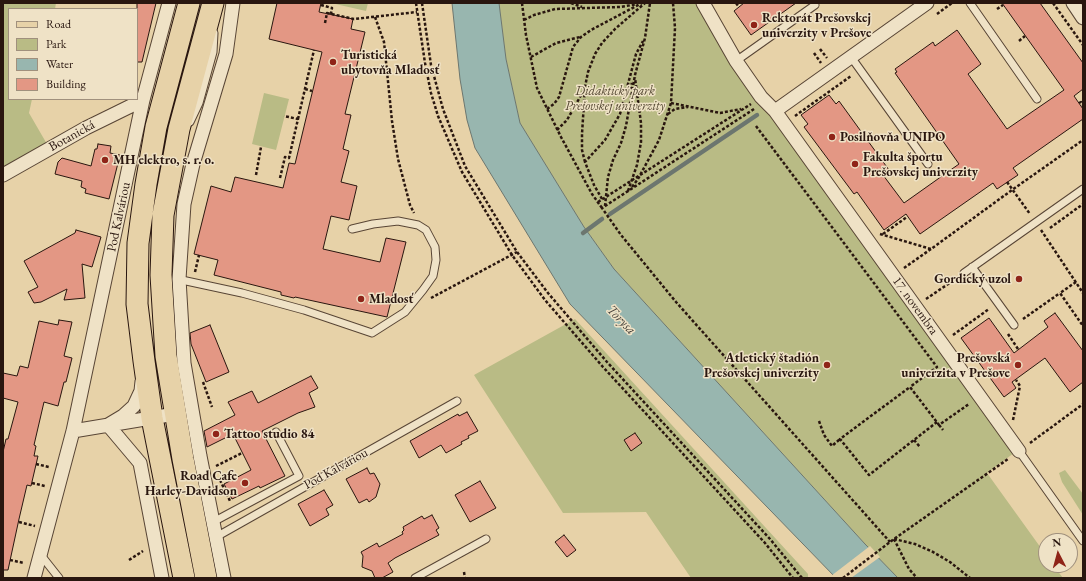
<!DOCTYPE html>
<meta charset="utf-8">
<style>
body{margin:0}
#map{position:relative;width:1086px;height:581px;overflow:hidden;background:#e7d2a8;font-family:"EB Garamond",serif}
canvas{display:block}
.frame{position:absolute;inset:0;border:4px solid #29160f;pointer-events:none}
.legend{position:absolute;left:8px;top:8px;width:130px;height:92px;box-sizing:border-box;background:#efe2c6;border:1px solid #a0907d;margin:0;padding:5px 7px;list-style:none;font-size:12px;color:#29160f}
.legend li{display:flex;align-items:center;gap:8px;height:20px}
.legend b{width:20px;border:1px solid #a0907d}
.north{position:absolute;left:1038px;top:533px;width:40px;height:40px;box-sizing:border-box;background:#efe2c6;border:1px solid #a0907d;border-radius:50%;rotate:354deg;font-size:11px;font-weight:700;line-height:16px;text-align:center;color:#29160f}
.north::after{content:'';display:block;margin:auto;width:14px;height:18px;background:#8f2418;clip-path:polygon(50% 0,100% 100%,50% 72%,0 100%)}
</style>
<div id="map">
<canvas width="1086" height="581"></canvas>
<div class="frame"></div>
<ul class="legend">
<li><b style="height:5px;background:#e7d2a8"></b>Road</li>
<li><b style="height:11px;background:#b9bb85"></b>Park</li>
<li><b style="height:11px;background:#98b6af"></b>Water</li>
<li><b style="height:11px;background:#e39784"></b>Building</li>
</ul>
<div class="north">N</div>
</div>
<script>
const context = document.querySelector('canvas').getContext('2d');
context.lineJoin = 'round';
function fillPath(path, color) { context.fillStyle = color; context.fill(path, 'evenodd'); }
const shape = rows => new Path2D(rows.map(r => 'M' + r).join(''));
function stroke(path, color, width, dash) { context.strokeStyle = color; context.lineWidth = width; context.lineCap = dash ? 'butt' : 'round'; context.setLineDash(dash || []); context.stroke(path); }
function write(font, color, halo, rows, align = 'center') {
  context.font = font + ' "EB Garamond",serif'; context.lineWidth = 3; context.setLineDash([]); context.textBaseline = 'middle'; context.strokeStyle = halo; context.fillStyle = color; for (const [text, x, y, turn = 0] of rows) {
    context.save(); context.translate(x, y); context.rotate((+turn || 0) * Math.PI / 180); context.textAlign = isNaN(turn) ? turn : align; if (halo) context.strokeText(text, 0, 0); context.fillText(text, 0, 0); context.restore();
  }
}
fillPath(shape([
 [3,3,56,3,55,9,9,9,9,99,32,99,29,113,51,151,3,178],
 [331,3,368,3,366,11],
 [499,3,706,3,778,111,1014,453,987,473,1046,555,1046,565,1053,565,1063,578,898,578,865,544,614,269,584,227,520,123,506,59],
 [264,93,289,99,276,150,252,144],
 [575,319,808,574,808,578,691,578,646,512,563,513,474,375],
 [1065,470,1083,494,1083,515,1062,482,1059,473]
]), '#b9bb85');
const water = shape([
 [452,3,499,3,506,59,520,123,584,227,614,269,865,544,898,578,836,578,570,304,475,148,467,120,460,79,452,3]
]);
fillPath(water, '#98b6af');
stroke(water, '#6c766f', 1);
fillPath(shape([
 [870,546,880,557,851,578,833,578,831,576]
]), '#e7d2a8');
stroke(shape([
 [610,214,757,115],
 [583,233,602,219]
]), '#6c766f', 4.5);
const building = shape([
 [137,3,156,3,142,62,137,62,137,3],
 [277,3,321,3,319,12,353,19,351,29,365,32,345,114,351,115,343,149,349,151,341,182,357,186,349,220,331,216,323,249,380,262,386,238,406,242,387,317,295,297,294,298,281,295,281,292,214,275,218,260,194,254,211,186,231,192,235,177,283,188,289,163,295,164,322,52,269,39,277,3],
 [744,3,796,3,751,35,734,11,744,3],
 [1002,3,1040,3,1083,63,1083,89,1074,96,1083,109,1083,119,1013,168,1018,175,997,189,993,183,920,234,906,214,884,230,857,192,854,194,804,127,808,124,801,115,829,95,836,104,839,101,889,170,883,175,904,203,959,164,895,73,897,72,895,69,933,42,935,46,957,30,981,64,968,74,1007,129,1064,90,1002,3],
 [98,144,111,146,110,153,120,155,109,199,85,193,86,189,81,187,82,181,55,174,58,162,62,158,91,166,95,149,97,149,98,144],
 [76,230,101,237,92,267,82,264,85,298,64,300,67,289,41,302,34,303,28,292,38,287,24,261,75,233,76,230],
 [1055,313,1083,351,1083,382,1070,392,1045,358,1012,382,1016,388,1004,397,961,338,989,318,1014,353,1048,327,1044,321,1055,313],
 [59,320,72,322,64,356,72,358,66,382,64,382,58,406,44,402,34,445,36,446,34,456,38,456,31,486,27,485,19,519,8,570,3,570,3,452,6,439,8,439,18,402,3,398,3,373,17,376,20,366,28,368,39,321,58,325,59,320],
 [210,325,229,372,206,382,191,344,190,333,210,325],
 [311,376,318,388,309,393,315,407,298,413,262,431,285,476,260,488,259,486,232,499,224,484,251,470,233,434,207,447,204,431,235,415,228,402,252,391,258,403,311,376],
 [467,412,478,431,468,436,469,438,461,442,462,444,446,453,441,445,419,458,410,441,458,414,459,416,467,412],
 [635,433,642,443,631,451,624,440,635,433],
 [367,468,370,474,374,473,380,484,376,497,369,502,367,499,359,503,346,479,367,468],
 [480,481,496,508,470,522,455,495,480,481],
 [324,490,333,505,326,509,329,515,310,526,298,504,324,490],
 [432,515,439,528,436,530,439,535,395,558,388,563,393,572,382,578,375,578,372,571,362,567,363,556,361,552,377,543,379,547,403,534,402,532,404,530,403,527,422,516,424,519,432,515],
 [564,535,576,550,567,557,555,542,564,535]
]);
fillPath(building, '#e39784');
stroke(building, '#29160f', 1);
const lane = shape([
 [970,3,1037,99],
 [851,57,928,164],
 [736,61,815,5],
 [190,122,199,103,213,52,214,33],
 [972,267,1014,325],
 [964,273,1083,189],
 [177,279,242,293,304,310,372,333,405,312,423,290,433,276,436,260,435,247,426,230,418,225,398,221,373,224,352,229],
 [1019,451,1083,541],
 [213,522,299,476,276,432],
 [216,537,457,401],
 [40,554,59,578],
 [415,578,486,539]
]);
const street = shape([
 [703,3,736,61,761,97,775,111],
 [927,3,775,111,1019,451],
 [1073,3,1083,18],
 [3,175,86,128,143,100],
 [142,381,141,391,134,406,123,416,108,425,140,463,162,578],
 [73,431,175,414],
 [34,578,73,431,143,100,169,3],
 [224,578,200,456,184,363,179,279,184,204,193,164,226,54,233,3]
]);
const primary = shape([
 [184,578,152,418,144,361,137,304,138,243,146,184,156,127,189,3],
 [206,578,183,459,166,356,161,275,163,215,179,129,213,3]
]);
stroke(lane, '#584535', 9);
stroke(street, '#584535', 15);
stroke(primary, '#29160f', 23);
stroke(shape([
 [416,3,425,63,431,93,438,116,462,172,512,255,545,300,603,367,765,543,793,578],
 [422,3,431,65,443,109,465,166,517,252,548,293,607,362,770,539,802,578],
 [522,3,526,35,537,88,561,137,592,194,602,208],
 [571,3,582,7],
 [736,3,739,7],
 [1053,3,1083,45],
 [321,5,332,8,331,14],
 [997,9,1003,5],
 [937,14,952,3],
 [375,17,384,42,392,121,398,159,410,205,414,213],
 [524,20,534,15,555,9,620,7,638,4],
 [325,23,327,13,354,19,417,12],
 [1019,41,1025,36],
 [820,49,827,58],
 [814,53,821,63],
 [531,57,556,43,580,37],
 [305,89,312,91],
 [628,94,632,83],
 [671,103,720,113,741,109],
 [1079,103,1081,102,1083,105],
 [547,109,554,104,559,97,573,47,581,37,591,30,642,3],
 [754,109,602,208,621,235,676,302,890,542],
 [668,114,675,109,688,107],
 [795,116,851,76],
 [298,119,314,50],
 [756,126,937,367,910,387],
 [557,130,567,120,584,90],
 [585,162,582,150,582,134,585,87,588,72,595,54,602,43,615,29,645,3],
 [256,175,261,147],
 [280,178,285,157,289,158,298,119,284,116],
 [1007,182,1030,214],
 [632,187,638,179,659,140,671,103,675,28,673,3],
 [628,191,637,165,641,142,641,123,635,78],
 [602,199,594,185,585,162,605,140,620,114,636,54,643,41],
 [598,202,751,104],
 [605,206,608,177,613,160,621,143,626,126,635,75,645,38,650,3],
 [1050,228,1083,204],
 [1041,230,1083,293],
 [880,234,931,249,1012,190,1083,140],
 [883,234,907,217],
 [904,268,931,249],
 [195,272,199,255],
 [1076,282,1060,293,1083,326],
 [431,298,517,252],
 [926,299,957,278],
 [1023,319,1060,293],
 [1008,334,1018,349],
 [953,335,989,309],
 [203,382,212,407],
 [1013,420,1020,386,1016,380],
 [819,421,824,435,832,446,840,439],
 [937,422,869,475,840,439,910,387,939,425,969,404],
 [939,425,943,430],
 [914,440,920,447],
 [1030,443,1083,404],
 [36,464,49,467],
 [216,466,242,453],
 [220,480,230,501],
 [32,483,45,486],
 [19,522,35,526],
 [894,539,915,544,933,552,950,562,970,578],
 [894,539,909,569,917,578],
 [10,560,24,563],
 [129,560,143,551],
 [464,572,465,578],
 [843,578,894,539,1008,459]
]), '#29160f', 2.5, [3, 2]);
stroke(lane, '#efe2c6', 7);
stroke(street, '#efe2c6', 13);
stroke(primary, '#e7d2a8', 21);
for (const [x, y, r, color] of [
 [754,25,4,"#8f2418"],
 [333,62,4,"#8f2418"],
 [832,137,4,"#8f2418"],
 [105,160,4,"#8f2418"],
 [855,164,4,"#8f2418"],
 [1019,279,4,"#8f2418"],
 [361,299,4,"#8f2418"],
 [827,365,4,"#8f2418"],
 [1018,365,4,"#8f2418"],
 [216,434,4,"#8f2418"],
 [245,483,4,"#8f2418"]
]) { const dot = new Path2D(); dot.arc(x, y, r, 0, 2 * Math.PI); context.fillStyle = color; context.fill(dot); stroke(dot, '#efe2c6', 1.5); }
write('bold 13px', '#29160f', '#efe2c6', [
 ["Rektorát Prešovskej",762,18],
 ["univerzity v Prešove",762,33],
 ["Turistická",341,55],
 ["ubytovňa Mladosť",341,70],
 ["Posilňovňa UNIPO",840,137],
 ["Fakulta športu",863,157],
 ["Prešovskej univerzity",863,172],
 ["MH elektro, s. r. o.",113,160],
 ["Gordický uzol",1011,279,"right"],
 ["Mladosť",369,299],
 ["Atletický štadión",819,358,"right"],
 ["Prešovskej univerzity",819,373,"right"],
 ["Prešovská",1010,358,"right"],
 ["univerzita v Prešove",1010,373,"right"],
 ["Tattoo studio 84",224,434],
 ["Road Cafe",237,476,"right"],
 ["Harley-Davidson",237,491,"right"]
], 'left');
write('italic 13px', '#544832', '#efe2c6', [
 ["Didaktický park",615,91],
 ["Prešovskej univerzity",615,106]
]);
write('13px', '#29160f', '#efe2c6', [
 ["Botanická",72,136,-29],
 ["Pod Kalváriou",119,217,-78],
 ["17. novembra",915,306,54],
 ["Pod Kalváriou",336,469,-29]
]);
write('italic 14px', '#4a463f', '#efe2c6', [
 ["Torysa",621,320,46]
]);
</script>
